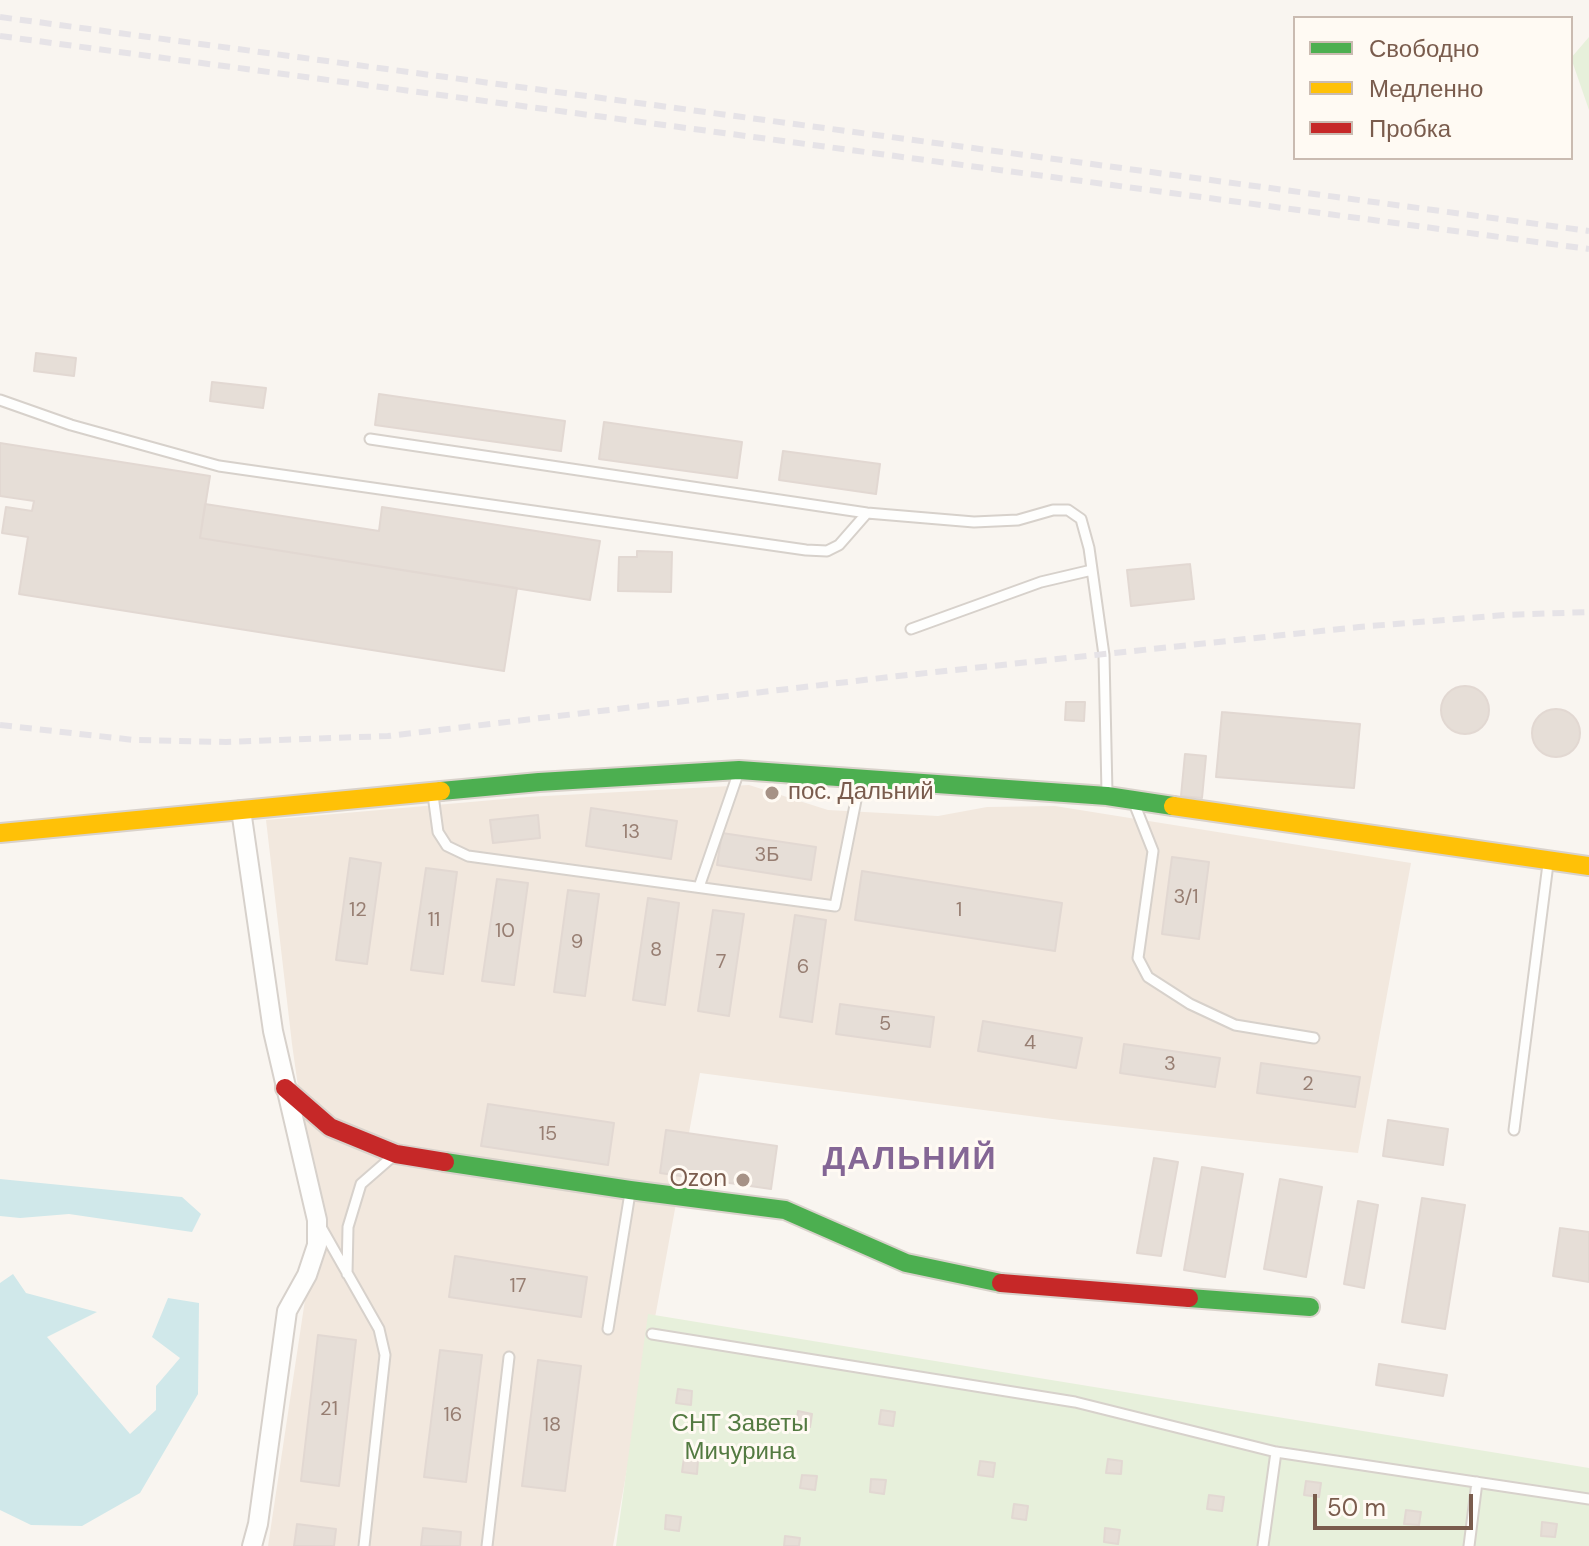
<!DOCTYPE html>
<meta charset="utf-8">
<style>
body{margin:0}
#map{position:relative;width:1589px;height:1546px;overflow:hidden;background:#f9f5f0;font-family:"DM Sans",sans-serif}
canvas{display:block}
.legend{position:absolute;left:1293px;top:16px;width:280px;height:144px;box-sizing:border-box;background:#fffaf3;border:2px solid #cabbb1;margin:0;padding:10px 14px;list-style:none;font-size:24px;color:#7a5c4d}
.legend li{display:flex;align-items:center;gap:16px;height:40px}
.legend b{width:40px;border:2px solid #cabbb1}
.scale{position:absolute;left:1313px;top:1494px;width:160px;height:36px;box-sizing:border-box;border:4px solid #7a5c4d;border-top:0;padding-left:10px;font-size:24px;line-height:28px;white-space:nowrap;color:#7a5c4d;-webkit-text-stroke:6px #fffaf3;paint-order:stroke}
</style>
<div id="map">
<canvas width="1589" height="1546"></canvas>
<ul class="legend">
<li><b style="height:10px;background:#4caf50"></b>Свободно</li>
<li><b style="height:10px;background:#ffc107"></b>Медленно</li>
<li><b style="height:10px;background:#c62828"></b>Пробка</li>
</ul>
<div class="scale">50 m</div>
</div>
<script>
const context = document.querySelector('canvas').getContext('2d');
context.lineJoin = 'round';
function fillPath(path, color) { context.fillStyle = color; context.fill(path, 'evenodd'); }
const shape = rows => new Path2D(rows.map(r => 'M' + r).join(''));
function stroke(path, color, width, dash) { context.strokeStyle = color; context.lineWidth = width; context.lineCap = dash ? 'butt' : 'round'; context.setLineDash(dash || []); context.stroke(path); }
function write(font, color, halo, rows, align = 'center') {
  context.font = font + ' "DM Sans",sans-serif'; context.lineWidth = 6; context.setLineDash([]); context.textBaseline = 'middle'; context.strokeStyle = halo; context.fillStyle = color; for (const [text, x, y, turn = 0] of rows) {
    context.save(); context.translate(x, y); context.rotate((+turn || 0) * Math.PI / 180); context.textAlign = isNaN(turn) ? turn : align; if (halo) context.strokeText(text, 0, 0); context.fillText(text, 0, 0); context.restore();
  }
}
fillPath(shape([
 [749,785,828,810,938,816,987,807,1055,806,1411,863,1358,1153,1060,1120,700,1073,613,1546,268,1546,317,1220,292,1044,266,820,527,797]
]), '#f2e8de');
fillPath(shape([
 [1589,37,1589,110,1571,58],
 [648,1314,1589,1468,1589,1546,616,1546]
]), '#e7f0db');
fillPath(shape([
 [0,1179,182,1197,201,1214,192,1232,69,1214,20,1218,0,1216],
 [13,1274,26,1293,97,1312,47,1337,130,1434,156,1410,156,1386,180,1358,152,1337,168,1298,199,1303,198,1394,140,1493,82,1526,31,1525,0,1510,0,1283]
]), '#d0e8ea');
const building = shape([
 [36,353,76,358,74,376,34,371,36,353],
 [212,382,266,388,263,408,210,401,212,382],
 [379,394,565,421,561,451,375,425,379,394],
 [604,422,742,442,737,478,599,459,604,422],
 [0,443,210,476,200,538,517,588,504,671,19,594,28,537,2,533,6,507,32,511,34,501,0,496,0,443],
 [783,451,880,464,876,494,779,480,783,451],
 [205,504,379,531,382,507,600,541,590,600,200,538,205,504],
 [637,551,672,552,671,592,618,591,619,557,637,557,637,551],
 [1190,564,1194,599,1131,606,1127,570,1190,564],
 '1441 710a24 24 0 1 1 48 0a24 24 0 1 1-48 0Z',
 [1066,702,1085,702,1084,721,1065,720,1066,702],
 '1532 733a24 24 0 1 1 48 0a24 24 0 1 1-48 0Z',
 [1222,712,1360,724,1354,788,1216,777,1222,712],
 [1185,754,1206,756,1202,798,1181,796,1185,754],
 [591,808,677,821,671,859,586,846,591,808],
 [538,815,540,838,493,843,490,820,538,815],
 [722,833,816,847,811,880,717,865,722,833],
 [1172,857,1209,862,1199,939,1162,934,1172,857],
 [350,858,381,863,367,964,336,960,350,858],
 [426,868,457,872,443,974,411,970,426,868],
 [862,871,1062,903,1055,951,855,920,862,871],
 [497,879,528,883,514,985,482,981,497,879],
 [568,890,599,894,585,996,554,992,568,890],
 [648,898,679,903,665,1005,633,1000,648,898],
 [713,910,744,914,729,1016,698,1011,713,910],
 [795,915,826,920,812,1022,780,1017,795,915],
 [840,1004,934,1017,930,1047,836,1034,840,1004],
 [983,1021,1082,1038,1076,1068,978,1051,983,1021],
 [1124,1044,1220,1058,1215,1087,1120,1073,1124,1044],
 [1261,1063,1360,1077,1355,1107,1257,1093,1261,1063],
 [488,1104,614,1123,608,1165,481,1146,488,1104],
 [1388,1120,1448,1129,1443,1165,1383,1156,1388,1120],
 [666,1130,777,1146,771,1189,660,1173,666,1130],
 [1154,1158,1178,1162,1161,1256,1137,1253,1154,1158],
 [1202,1167,1243,1174,1225,1277,1184,1270,1202,1167],
 [1280,1179,1322,1187,1306,1277,1264,1269,1280,1179],
 [1422,1198,1465,1205,1445,1329,1402,1322,1422,1198],
 [1358,1201,1378,1205,1364,1288,1344,1284,1358,1201],
 [1560,1228,1589,1232,1589,1282,1553,1276,1560,1228],
 [455,1256,587,1277,581,1317,449,1297,455,1256],
 [318,1335,356,1340,339,1486,301,1481,318,1335],
 [440,1350,482,1355,466,1482,424,1477,440,1350],
 [538,1360,581,1366,565,1491,522,1486,538,1360],
 [1379,1364,1447,1375,1443,1396,1376,1385,1379,1364],
 [678,1389,692,1391,691,1405,676,1403,678,1389],
 [881,1410,895,1412,893,1426,879,1424,881,1410],
 [798,1411,812,1414,810,1427,796,1425,798,1411],
 [684,1458,698,1460,697,1474,682,1472,684,1458],
 [1108,1459,1122,1461,1121,1474,1106,1473,1108,1459],
 [980,1461,995,1463,993,1477,978,1475,980,1461],
 [802,1475,817,1476,815,1490,800,1488,802,1475],
 [871,1479,886,1480,884,1494,870,1492,871,1479],
 [1306,1481,1321,1483,1319,1497,1304,1495,1306,1481],
 [1209,1495,1224,1497,1222,1511,1207,1509,1209,1495],
 [1014,1504,1028,1506,1026,1520,1012,1518,1014,1504],
 [1406,1510,1421,1512,1419,1525,1404,1524,1406,1510],
 [666,1515,681,1517,679,1531,665,1529,666,1515],
 [1542,1522,1557,1524,1555,1537,1541,1536,1542,1522],
 [297,1524,336,1529,334,1546,294,1546,297,1524],
 [423,1528,461,1532,460,1546,421,1546,423,1528],
 [1105,1528,1120,1530,1118,1544,1104,1542,1105,1528],
 [785,1536,800,1538,799,1546,784,1546,785,1536]
]);
fillPath(building, '#e6ded7');
stroke(building, '#e2d8d2', 2);
const lane = shape([
 [0,400,71,425,219,466,806,550,827,551,839,545,867,513],
 [370,439,867,513,974,522,1018,520,1053,510,1068,510,1081,519,1089,548,1104,655,1107,793],
 [911,629,1041,582,1092,570],
 [433,795,438,832,447,846,468,856,835,906,860,780],
 [1134,803,1153,851,1138,958,1148,977,1190,1004,1235,1025,1314,1038],
 [699,887,738,774],
 [1514,1130,1548,864],
 [321,1227,379,1329,385,1355,364,1546],
 [347,1274,348,1227,361,1184,392,1157],
 [608,1329,630,1193],
 [652,1334,1075,1402,1276,1452,1589,1499],
 [487,1546,509,1357],
 [1263,1546,1276,1452],
 [1469,1546,1477,1482]
]);
const street = shape([
 [241,810,273,1031,317,1220,317,1245,307,1275,287,1311,258,1524,252,1546]
]);
const fast = shape([
 [441,791,539,782,739,770,1107,796,1173,806],
 [445,1162,630,1190,785,1210,906,1263,1001,1283],
 [1189,1298,1310,1307]
]);
const slow = shape([
 [1173,806,1589,866],
 [0,833,441,791]
]);
const jam = shape([
 [285,1088,330,1127,396,1154,445,1162],
 [1001,1283,1189,1298]
]);
stroke(lane, '#d7d1cb', 13);
stroke(street, '#d7d1cb', 22);
stroke(fast, '#d9d2cb', 22);
stroke(slow, '#d9d2cb', 22);
stroke(jam, '#d9d2cb', 22);
stroke(lane, '#fefefd', 9);
stroke(street, '#fefefd', 18);
stroke(fast, '#4caf50', 18);
stroke(slow, '#ffc107', 18);
stroke(jam, '#c62828', 18);
stroke(shape([
 [0,17,1589,231],
 [0,36,1589,249],
 [0,725,134,740,226,742,388,736,898,676,1359,627,1505,615,1589,612]
]), '#e6e3e7', 6, [12, 8]);
for (const [x, y, r, color] of [
 [772,793,8,"#a69286"],
 [743,1180,8,"#a69286"]
]) { const dot = new Path2D(); dot.arc(x, y, r, 0, 2 * Math.PI); context.fillStyle = color; context.fill(dot); stroke(dot, '#fffaf3', 3); }
write('20px', '#977e72', null, [
 ["13",631,833],
 ["3Б",767,856],
 ["3/1",1186,898],
 ["12",358,911],
 ["1",959,911],
 ["11",434,921],
 ["10",505,932],
 ["9",577,943],
 ["8",656,951],
 ["7",721,963],
 ["6",803,968],
 ["5",885,1025],
 ["4",1030,1044],
 ["3",1170,1065],
 ["2",1308,1085],
 ["15",548,1135],
 ["17",518,1287],
 ["21",329,1410],
 ["16",453,1416],
 ["18",552,1426]
]);
write('24px', '#7a5c4d', '#fffaf3', [
 ["пос. Дальний",788,793],
 ["Ozon",727,1180,"right"]
], 'left');
write('24px', '#537a41', '#fffaf3', [
 ["СНТ Заветы",740,1425],
 ["Мичурина",740,1453]
]);
context.letterSpacing = '2px';
write('bold 32px', '#846695', '#fffaf3', [
 ["ДАЛЬНИЙ",910,1161]
]);
context.letterSpacing = '0px';
</script>
